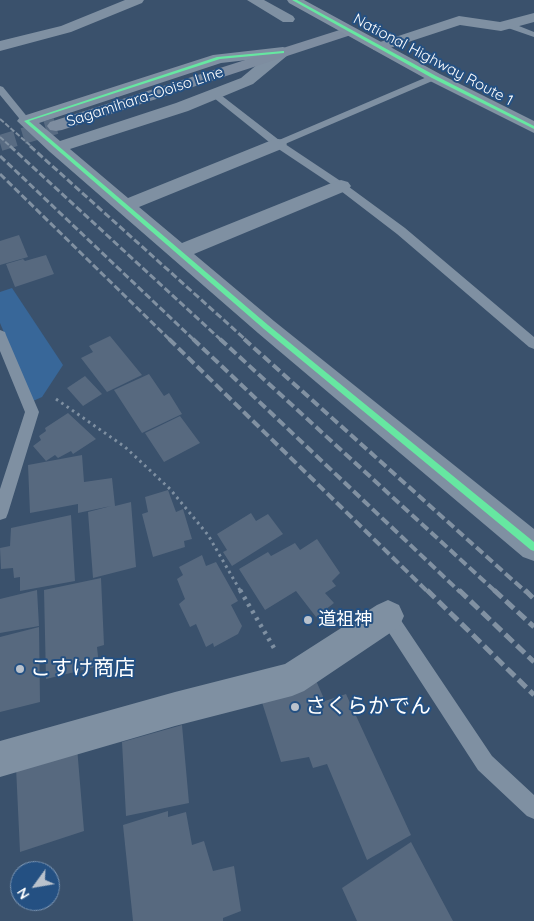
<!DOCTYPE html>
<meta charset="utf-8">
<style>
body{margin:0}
#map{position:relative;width:534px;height:921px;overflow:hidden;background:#3a516c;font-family:Quicksand,sans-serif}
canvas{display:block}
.north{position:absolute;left:10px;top:861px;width:50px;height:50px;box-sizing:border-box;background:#245082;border:1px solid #7c96b4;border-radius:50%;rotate:238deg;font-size:14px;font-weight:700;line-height:20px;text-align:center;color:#fff}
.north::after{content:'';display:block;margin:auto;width:18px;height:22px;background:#bac2cc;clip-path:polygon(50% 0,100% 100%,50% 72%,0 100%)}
</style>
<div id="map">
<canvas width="534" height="921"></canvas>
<div class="north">N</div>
</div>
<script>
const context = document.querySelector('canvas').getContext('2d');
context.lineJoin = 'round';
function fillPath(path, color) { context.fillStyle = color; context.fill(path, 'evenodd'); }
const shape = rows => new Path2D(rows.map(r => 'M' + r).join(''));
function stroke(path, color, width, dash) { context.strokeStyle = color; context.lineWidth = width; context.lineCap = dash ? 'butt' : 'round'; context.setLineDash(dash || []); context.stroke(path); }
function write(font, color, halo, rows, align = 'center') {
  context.font = font + ' Quicksand,"Noto Sans JP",sans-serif'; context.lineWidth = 4; context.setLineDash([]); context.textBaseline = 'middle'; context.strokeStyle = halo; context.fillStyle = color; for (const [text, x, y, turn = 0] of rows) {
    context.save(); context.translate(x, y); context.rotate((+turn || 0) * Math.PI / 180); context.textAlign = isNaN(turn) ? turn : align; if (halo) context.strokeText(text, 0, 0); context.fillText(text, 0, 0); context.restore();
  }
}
fillPath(shape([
 [12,288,63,365,42,397,33,401,0,323,0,292]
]), '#386799');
fillPath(shape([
 [19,235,28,257,0,265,0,241],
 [46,255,54,274,15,287,6,264,23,259,25,261],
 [110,336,142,375,107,392,81,358,93,352,89,346],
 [149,374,164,396,169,393,182,414,142,433,114,390],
 [85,376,102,394,83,406,67,388],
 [68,413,96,439,73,454,71,451,58,458,55,455,46,461,33,446,41,440,39,436,46,431,45,428],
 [180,416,200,443,164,462,145,433],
 [82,455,84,482,112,478,115,506,131,502,136,567,93,578,88,512,111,506,78,513,78,504,30,513,28,465],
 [168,490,176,512,183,509,192,539,184,541,185,547,153,557,142,514,148,512,145,497],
 [251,513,256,521,268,514,283,534,232,566,223,552,227,550,217,534],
 [71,515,75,581,20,591,20,577,14,578,13,568,1,569,0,548,10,546,11,528],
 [317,539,340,573,332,581,336,586,325,593,334,603,316,617,296,591,265,610,239,569,268,552,271,556,295,543,300,550],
 [202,555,206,566,216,562,238,601,231,605,242,626,238,634,214,647,213,643,206,647,196,624,190,627,179,604,185,599,177,579,183,575,179,567],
 [101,578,104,645,97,647,99,666,46,679,44,590],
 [37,590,39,626,0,633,0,599],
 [39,627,40,702,0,712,0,637],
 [314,676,325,701,346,694,411,835,367,860,327,764,313,768,309,757,281,762,260,696],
 [182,725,189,803,126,816,122,742],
 [77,747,84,831,20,852,16,767],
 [168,811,168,817,186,812,192,845,204,841,213,871,234,866,241,911,223,918,223,921,133,921,123,825],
 [411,842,453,921,357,921,342,888]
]), '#57697f');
stroke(shape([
 [0,143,56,126]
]), '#586b82', 16, [16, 8]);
stroke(shape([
 [56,399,125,447,170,489,208,535,241,592]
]), '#7f90a2', 3, [2.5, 4]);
stroke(shape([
 [240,590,274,648]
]), '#7f90a2', 4.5, [3, 5]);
fillPath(shape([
 [508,24,514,24,534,32,534,37,508,28,508,24],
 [434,74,437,75,437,79,285,144,345,184,405,228,534,337,534,349,529,347,397,234,337,188,274,146,209,94,211,92,217,92,279,140,434,74],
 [0,86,3,87,29,119,29,123,23,123,0,95,0,86],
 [0,330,5,332,6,335,39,412,8,513,6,518,0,520,0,489,25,412,0,351,0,330],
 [388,607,394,610,492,756,534,795,534,819,527,816,478,770,382,622,379,616,382,610,388,607]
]), '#7f90a2');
fillPath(shape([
 [125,0,144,0,142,3,71,32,0,51,0,41,61,26,125,0],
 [247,0,264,0,293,16,295,19,293,22,283,22,247,0],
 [534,13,534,22,501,31,460,25,384,50,374,50,371,47,374,44,459,16,500,22,534,13],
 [283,47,288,49,291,52,288,55,253,84,188,111,70,149,128,198,272,140,278,139,284,140,287,144,284,148,139,207,182,243,334,182,341,180,348,182,351,186,348,190,194,254,274,321,534,529,534,561,523,557,258,333,50,152,17,121,20,117,213,55,283,47],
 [265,58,241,78,176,103,60,141,39,123,221,63,265,58],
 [388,600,399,605,404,616,399,627,304,691,292,696,175,726,0,777,0,741,175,692,285,664,377,605,388,600]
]), '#7f90a2');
fillPath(shape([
 [349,27,354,28,356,31,354,34,62,130,56,131,50,130,47,126,50,122,349,27]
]), '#7e8da0');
fillPath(shape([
 [287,0,304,0,440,74,534,121,534,133,428,80,289,3,287,0]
]), '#8191a2');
stroke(shape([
 [0,119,32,147],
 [0,137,11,147]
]), '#8191a2', 2, [5, 2]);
stroke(shape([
 [10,146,221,340],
 [30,146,246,340],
 [0,156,194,340],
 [0,174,170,340]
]), '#8191a2', 3, [7, 3]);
stroke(shape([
 [169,339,428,592],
 [193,339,460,592],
 [220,339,496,592],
 [244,339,526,592]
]), '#8191a2', 4, [9, 4]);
stroke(shape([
 [427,590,534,695],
 [459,590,534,662],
 [494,590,534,627],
 [525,590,534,599]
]), '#8191a2', 5, [11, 5]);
fillPath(shape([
 [292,0,297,0,436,76,534,126,534,129,432,78,292,0],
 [283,51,284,51,284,53,220,59,29,121,268,325,534,542,534,551,531,550,264,329,24,121,217,57,283,51]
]), '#66e7a1');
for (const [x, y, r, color] of [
 [308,620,5,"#bac2cc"],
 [20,669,5,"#bac2cc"],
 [295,707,5,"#bac2cc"]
]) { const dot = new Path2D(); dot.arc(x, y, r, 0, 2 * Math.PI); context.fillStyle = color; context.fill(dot); stroke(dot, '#245082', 2); }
write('15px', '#fff', '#245082', [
 ["National Highway Route 1",433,60,28],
 ["Sagamihara-Ooiso LIne",145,97,-18]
]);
write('18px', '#fff', '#245082', [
 ["道祖神",318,620]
], 'left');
write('21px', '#fff', '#245082', [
 ["こすけ商店",30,669],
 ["さくらかでん",305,707]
], 'left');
</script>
